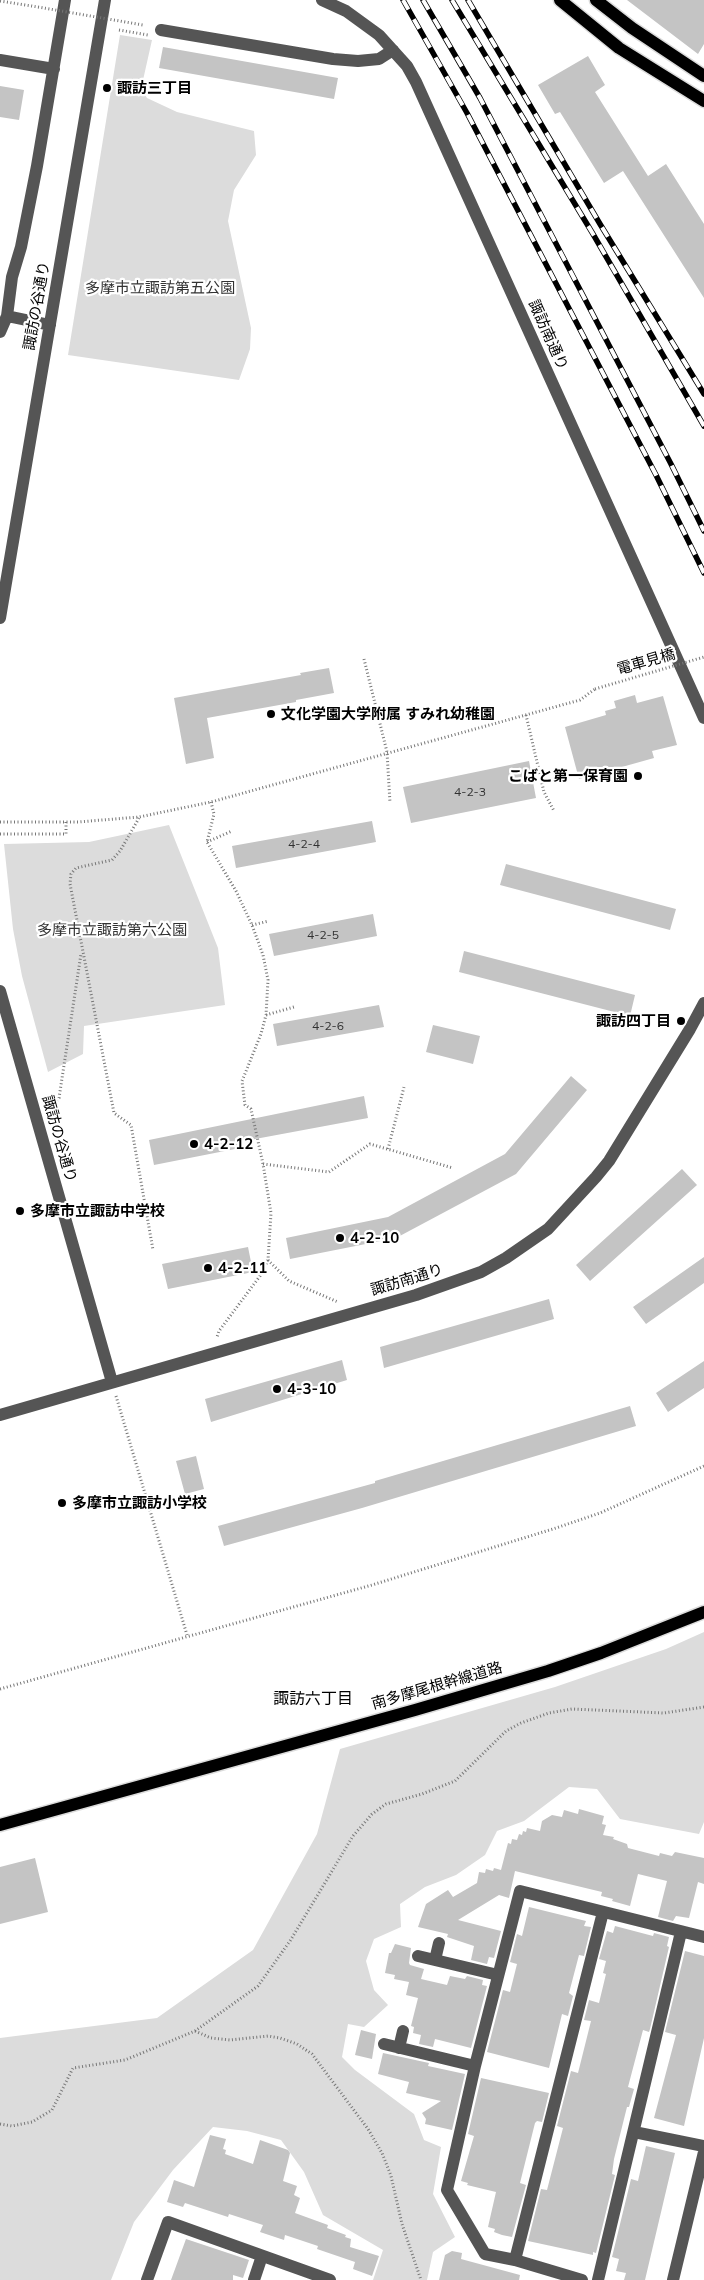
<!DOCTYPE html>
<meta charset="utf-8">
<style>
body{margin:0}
canvas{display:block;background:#fff}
</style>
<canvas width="704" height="2280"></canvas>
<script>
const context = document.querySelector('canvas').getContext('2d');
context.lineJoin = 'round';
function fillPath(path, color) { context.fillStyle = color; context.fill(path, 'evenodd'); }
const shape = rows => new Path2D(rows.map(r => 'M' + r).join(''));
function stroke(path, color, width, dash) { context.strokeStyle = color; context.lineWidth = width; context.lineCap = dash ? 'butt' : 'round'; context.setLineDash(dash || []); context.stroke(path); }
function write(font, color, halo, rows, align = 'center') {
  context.font = font + ' Mulish,"Noto Sans JP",sans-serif'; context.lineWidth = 4.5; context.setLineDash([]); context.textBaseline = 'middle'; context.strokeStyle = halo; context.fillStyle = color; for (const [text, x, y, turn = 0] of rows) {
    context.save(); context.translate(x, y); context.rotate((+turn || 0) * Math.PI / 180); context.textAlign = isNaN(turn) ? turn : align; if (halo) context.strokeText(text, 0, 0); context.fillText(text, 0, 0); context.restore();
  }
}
fillPath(shape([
 [120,35,152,40,141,89,147,98,177,112,254,131,256,155,234,190,228,221,251,328,250,349,239,380,68,355],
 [169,825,218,948,225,1005,84,1026,83,1054,48,1072,22,976,13,929,4,844,89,842],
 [704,1632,704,1822,699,1834,620,1819,597,1789,569,1787,524,1821,497,1831,485,1855,456,1875,425,1887,400,1904,401,1927,374,1939,366,1961,374,1990,388,2005,364,2027,348,2024,342,2057,355,2070,414,2114,424,2140,441,2147,433,2194,455,2237,433,2252,427,2280,373,2280,383,2250,323,2215,304,2172,281,2140,247,2131,213,2127,173,2170,134,2222,111,2280,0,2280,0,2038,157,2018,253,1950,317,1834,340,1749,555,1687,666,1649]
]), '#dcdcdc');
fillPath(shape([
 [627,0,704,0,704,44,698,54],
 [163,47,338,78,334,99,159,68],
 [588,56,605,85,595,92,648,176,666,164,704,224,704,298,623,171,604,183,560,112,555,114,538,85],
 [0,86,24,90,19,120,0,117],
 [329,668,334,693,296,700,296,702,207,718,214,758,186,764,174,698,301,675,300,673],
 [635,695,637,703,663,696,677,745,652,751,654,758,579,779,565,727,606,715,605,711,616,708,614,701],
 [529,761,536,798,411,823,403,787],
 [372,821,376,842,236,868,232,846],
 [506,864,676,909,670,930,500,885],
 [373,914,377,936,274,956,269,934],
 [464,951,635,995,630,1016,459,972],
 [379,1005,384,1027,277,1046,273,1024],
 [433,1025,480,1036,473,1064,426,1052],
 [571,1076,587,1090,516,1174,396,1238,290,1259,286,1238,388,1217,505,1154],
 [364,1096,368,1118,239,1142,240,1148,154,1165,149,1140],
 [682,1169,697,1185,590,1281,576,1265],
 [248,1247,253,1272,168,1289,162,1264],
 [704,1257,704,1283,646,1324,633,1307],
 [549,1299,554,1319,384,1368,380,1347],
 [342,1360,347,1380,211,1422,205,1399],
 [704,1361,704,1388,668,1412,656,1393],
 [630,1406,636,1426,362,1508,224,1546,218,1526,375,1483,375,1481],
 [196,1456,204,1489,185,1494,176,1461],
 [579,1809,604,1816,602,1824,606,1825,603,1835,614,1837,613,1839,627,1844,628,1848,659,1856,660,1853,672,1856,675,1852,704,1858,704,1884,698,1882,689,1918,676,1916,673,1921,658,1917,667,1881,638,1874,630,1906,612,1901,613,1899,601,1896,602,1892,515,1871,509,1898,499,1895,458,1920,501,1931,494,1958,489,1957,487,1964,471,1960,474,1946,447,1937,448,1934,418,1927,426,1904,448,1890,453,1897,477,1883,479,1872,485,1873,486,1869,493,1871,494,1868,501,1870,508,1843,511,1844,512,1839,517,1840,519,1834,522,1835,523,1831,526,1832,527,1828,540,1831,542,1821,552,1815,562,1817,564,1810,578,1814],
 [35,1858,48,1912,0,1924,0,1867],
 [529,1907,586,1921,584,1926,591,1927,584,1956,579,1955,569,1993,573,1996,568,2016,562,2014,549,2068,487,2052,503,1990,510,1992,517,1964,510,1962,517,1934,522,1936],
 [615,1926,653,1936,654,1933,669,1937,667,1946,669,1947,650,2029,649,2032,643,2030,628,2087,634,2089,629,2107,627,2107,614,2159,612,2174,615,2175,596,2253,593,2252,593,2255,528,2241,541,2189,547,2190,563,2128,557,2126,571,2071,578,2073,591,2021,584,2020,589,2000,599,2003,606,1974,603,1973,606,1961,599,1959,607,1931,613,1933],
 [395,1944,411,1948,409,1963,410,1965,424,1969,421,1979,447,1985,450,1976,465,1979,467,1976,483,1980,482,1985,487,1986,471,2048,435,2039,433,2047,419,2044,421,2035,413,2033,414,2027,411,2026,418,1998,406,1995,409,1982,394,1979,395,1975,385,1973,389,1953,391,1953],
 [685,1951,704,1956,704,2038,684,2126,654,2118,676,2035,665,2032],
 [361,2030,376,2034,372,2059,355,2055],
 [383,2053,429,2063,428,2066,465,2074,452,2130,425,2124,426,2119,422,2113,441,2101,406,2093,409,2082,378,2074],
 [481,2078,549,2093,542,2122,537,2121,535,2123,520,2183,526,2185,512,2237,502,2235,494,2232,495,2229,488,2227,496,2192,467,2185,468,2183,461,2181,474,2136,468,2134],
 [210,2135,226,2139,223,2149,226,2150,225,2154,253,2164,260,2140,288,2150,290,2153,283,2181,297,2186,294,2195,300,2198,295,2213,328,2225,327,2228,346,2235,345,2237,351,2239,350,2247,379,2256,372,2276,353,2269,355,2262,317,2249,318,2246,285,2235,284,2240,260,2232,263,2225,229,2214,228,2217,185,2203,183,2207,167,2202,174,2180,194,2187],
 [646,2146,675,2153,645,2280,624,2280,626,2273,616,2271,619,2259,612,2257,631,2179,638,2181],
 [186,2239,249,2260,243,2278,233,2275,233,2280,171,2280],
 [452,2251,462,2253,461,2259,520,2275,519,2280,439,2280,445,2255]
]), '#c4c4c4');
const major = shape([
 [560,0,619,48,704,101],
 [596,0,632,28,704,76],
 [0,1825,415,1710,548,1671,601,1653,704,1612]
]);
stroke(major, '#dbdbdb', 15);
stroke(shape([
 [0,1,38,7],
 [119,30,148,35],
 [364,659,387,752,390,803],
 [526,715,544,792,554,811],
 [211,802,214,814,207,842,236,891,252,925,263,955,268,980,266,1015,261,1034,242,1081,245,1105,251,1109,263,1164,271,1213,268,1260,260,1276,219,1331,217,1337],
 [139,818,120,851,112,860,76,868,71,874,70,884,114,1113,131,1125,153,1250],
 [0,822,78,822,139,817,211,802,580,700,595,689],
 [0,834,66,834,66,822],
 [207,842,232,831],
 [252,925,269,921],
 [266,1015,294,1007],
 [52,1106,59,1098,81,954],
 [388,1149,404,1087],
 [263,1164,329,1172,370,1144,453,1168],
 [268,1260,289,1281,338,1302],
 [116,1396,187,1635],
 [0,1689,372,1585,556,1528,600,1513,704,1466],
 [195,2031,211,2038,230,2040,268,2036,280,2038,297,2044,312,2054,368,2129,382,2153,391,2176,402,2224,421,2280],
 [0,2124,12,2126,32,2122,52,2110,73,2068,125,2060,195,2031,258,1986,290,1941,353,1836,372,1814,386,1804,422,1794,455,1781,506,1731,521,1723,549,1713,572,1709,664,1713,704,1707]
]), '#777', 3, [1, 2.5]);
stroke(shape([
 [322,0,346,11,379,35,407,66,416,82,704,718],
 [161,30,333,59,358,61,379,59,393,50],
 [0,60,54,69],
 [7,316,50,325],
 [0,332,7,316,12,277,21,247,37,166,65,0],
 [0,618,105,0],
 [0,991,112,1382],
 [0,1415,416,1295,481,1272,506,1258,548,1229,596,1177,609,1161,690,1029,704,1003],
 [418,1956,498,1975],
 [435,1960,439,1943],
 [384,2044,475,2066],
 [399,2048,403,2031],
 [634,2132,704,2146],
 [515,2260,603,1912],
 [147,2280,168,2222,330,2280],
 [254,2280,262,2256],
 [582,2280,515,2260,485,2254,447,2190,475,2066,520,1891,704,1937],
 [598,2280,681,1932],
 [673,2280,704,2152]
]), '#555', 12);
stroke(major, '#000', 12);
const rail = shape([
 [403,0,467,113,656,475,704,573],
 [423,0,480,98,671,464,704,531],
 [452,0,593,234,704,426],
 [468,0,600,224,704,394]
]);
stroke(rail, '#000', 5.5);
stroke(rail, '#fff', 4, [11]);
stroke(shape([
 [38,7,143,25],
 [595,689,704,657]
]), '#777', 3, [1, 2.5]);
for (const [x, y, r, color] of [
 [107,88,5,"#000"],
 [271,714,5,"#000"],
 [638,776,5,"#000"],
 [681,1021,5,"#000"],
 [194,1144,5,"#000"],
 [20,1211,5,"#000"],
 [340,1238,5,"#000"],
 [208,1268,5,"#000"],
 [277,1389,5,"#000"],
 [62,1503,5,"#000"]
]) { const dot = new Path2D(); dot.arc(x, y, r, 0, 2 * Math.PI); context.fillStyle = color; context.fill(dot); stroke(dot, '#fff', 2); }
write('12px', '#313131', null, [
 ["4-2-3",470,792],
 ["4-2-4",304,844],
 ["4-2-5",323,935],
 ["4-2-6",328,1026]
]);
write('bold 15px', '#000', '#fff', [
 ["諏訪三丁目",117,88],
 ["文化学園大学附属 すみれ幼稚園",281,714],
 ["こばと第一保育園",628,776,"right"],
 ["諏訪四丁目",671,1021,"right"],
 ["4-2-12",204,1144],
 ["多摩市立諏訪中学校",30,1211],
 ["4-2-10",350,1238],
 ["4-2-11",218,1268],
 ["4-3-10",287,1389],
 ["多摩市立諏訪小学校",72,1503]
], 'left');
write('15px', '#333', '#fff', [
 ["多摩市立諏訪第五公園",160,288],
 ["多摩市立諏訪第六公園",112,930]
]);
write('15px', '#000', '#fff', [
 ["諏訪の谷通り",37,306,-80],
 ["諏訪南通り",548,335,66],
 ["電車見橋",646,662,-16],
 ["諏訪の谷通り",59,1139,74],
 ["諏訪南通り",407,1280,-17],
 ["南多摩尾根幹線道路",437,1686,-16]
]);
write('16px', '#000', '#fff', [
 ["諏訪六丁目",313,1699]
]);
</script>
